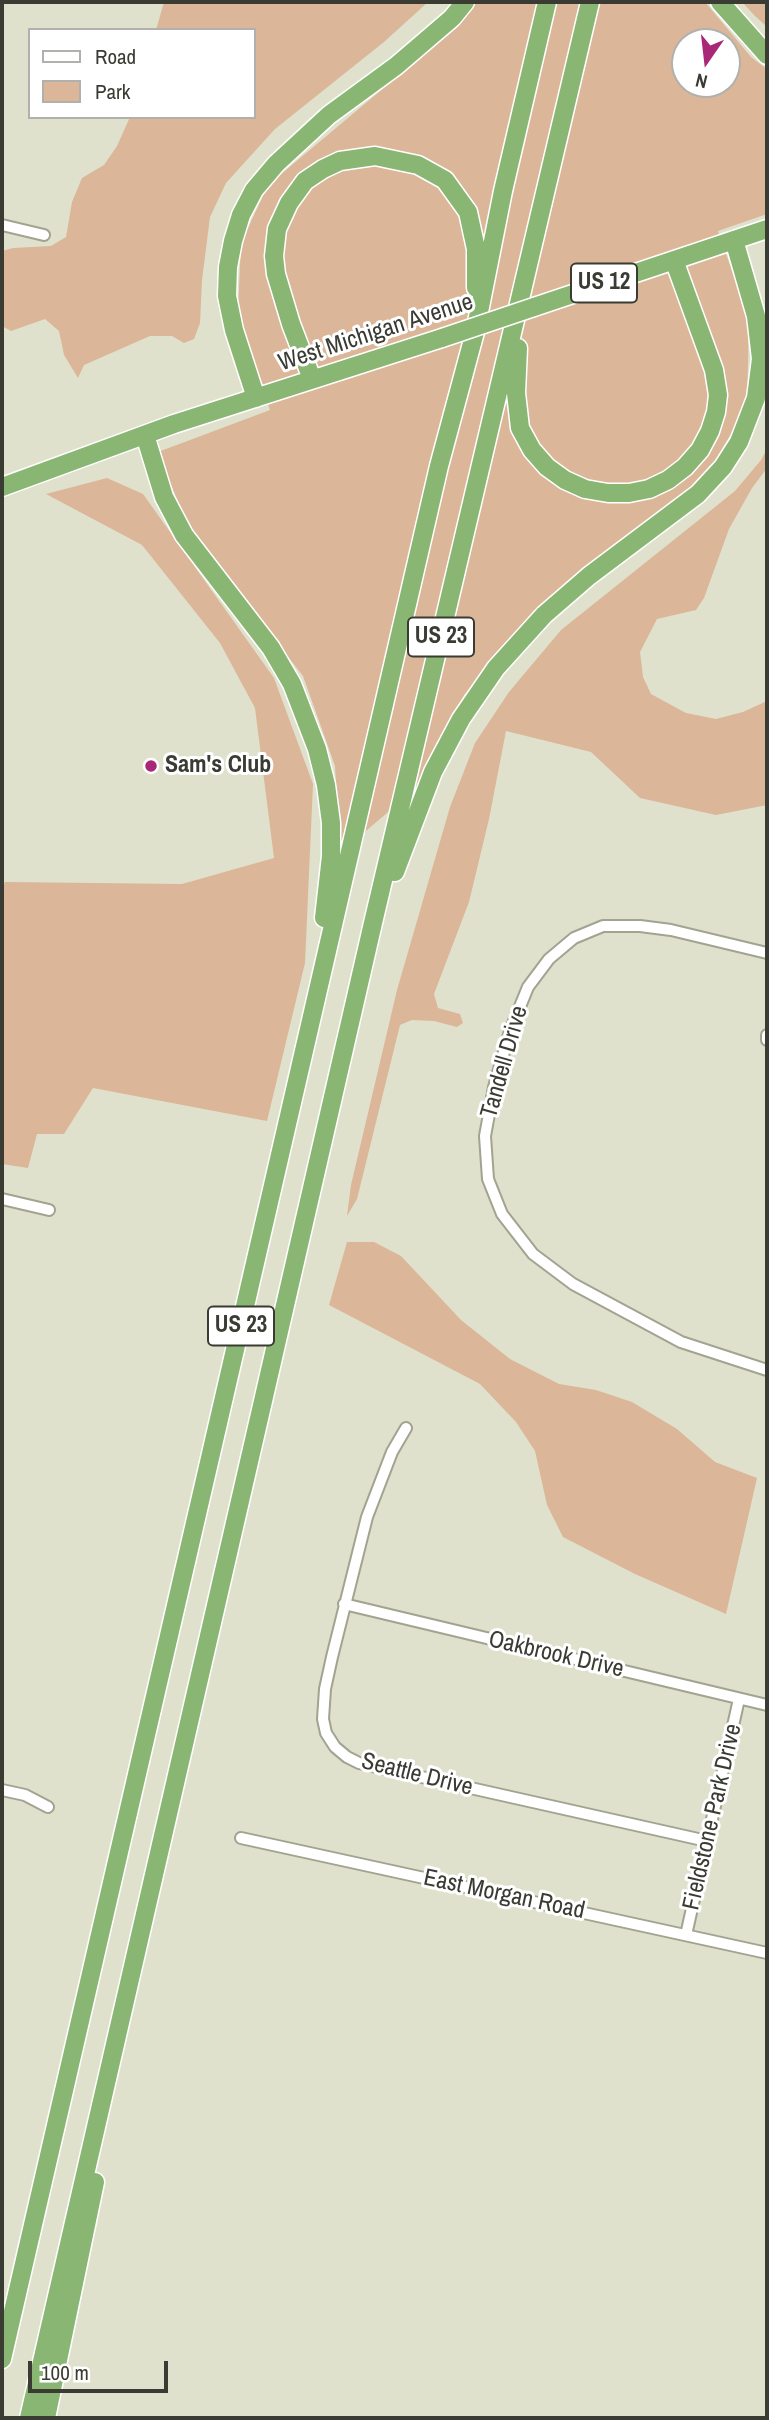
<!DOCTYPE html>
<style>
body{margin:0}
#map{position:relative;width:769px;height:2420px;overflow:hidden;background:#e0e1cd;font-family:"Archivo Narrow",sans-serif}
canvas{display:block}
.frame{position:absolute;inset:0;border:4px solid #3a3b33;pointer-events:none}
.legend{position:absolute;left:28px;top:28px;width:228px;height:91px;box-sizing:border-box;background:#fff;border:2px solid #b0b1ad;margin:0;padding:9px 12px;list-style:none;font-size:21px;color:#3a3b33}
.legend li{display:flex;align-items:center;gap:14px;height:35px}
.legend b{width:35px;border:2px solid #b0b1ad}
.north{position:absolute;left:671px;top:28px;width:70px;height:70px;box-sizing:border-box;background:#fff;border:2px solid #b0b1ad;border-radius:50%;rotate:194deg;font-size:19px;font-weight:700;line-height:28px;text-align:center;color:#3a3b33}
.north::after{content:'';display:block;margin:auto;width:24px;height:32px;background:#a82776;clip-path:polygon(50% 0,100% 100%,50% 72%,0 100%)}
.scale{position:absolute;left:28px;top:2361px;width:140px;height:32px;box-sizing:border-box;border:4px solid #3a3b33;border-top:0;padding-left:9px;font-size:21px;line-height:24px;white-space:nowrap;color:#3a3b33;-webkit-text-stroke:5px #fff;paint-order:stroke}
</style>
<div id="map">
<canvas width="769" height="2420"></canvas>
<div class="frame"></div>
<ul class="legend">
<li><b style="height:9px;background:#fff"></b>Road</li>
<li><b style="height:19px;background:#dbb698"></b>Park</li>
</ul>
<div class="north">N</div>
<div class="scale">100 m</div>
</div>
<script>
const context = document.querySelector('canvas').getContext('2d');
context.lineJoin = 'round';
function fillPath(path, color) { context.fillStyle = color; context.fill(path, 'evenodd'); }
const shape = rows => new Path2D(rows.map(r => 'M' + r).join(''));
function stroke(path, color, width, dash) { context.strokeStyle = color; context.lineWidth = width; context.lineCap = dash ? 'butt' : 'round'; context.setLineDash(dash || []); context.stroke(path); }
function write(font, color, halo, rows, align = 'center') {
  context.font = font + ' "Archivo Narrow",sans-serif'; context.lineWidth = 6; context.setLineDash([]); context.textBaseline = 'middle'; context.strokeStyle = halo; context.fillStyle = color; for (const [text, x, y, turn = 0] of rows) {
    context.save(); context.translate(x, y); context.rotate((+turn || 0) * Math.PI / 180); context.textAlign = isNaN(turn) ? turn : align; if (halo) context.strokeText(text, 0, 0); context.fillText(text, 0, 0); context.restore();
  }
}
fillPath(shape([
 [164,2,428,2,384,42,275,129,226,183,210,217,202,280,200,323,194,339,184,343,172,336,150,336,84,365,78,378,64,355,59,331,45,319,11,331,2,326,2,251,13,248,51,246,66,237,72,202,82,178,104,165,117,146,130,117,254,117,254,30,156,30],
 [477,2,705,2,751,57,767,69,767,214,718,231,749,319,747,405,710,471,531,618,464,695,421,784,340,853,335,766,303,676,189,529,158,452,270,410,238,312,241,243,268,185,441,40],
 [685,42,727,42,727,84,685,84],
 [742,2,767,2,767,27,755,16],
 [767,449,767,468,752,488,729,529,704,598,696,610,657,619,640,652,643,677,651,694,686,713,716,719,743,712,767,701,767,805,716,815,640,798,591,752,506,731,489,819,469,902,434,994,438,1008,460,1014,463,1023,457,1027,434,1021,412,1020,400,1025,357,1199,347,1216,351,1185,397,990,450,807,475,743,509,692,561,630,735,491,761,460],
 [107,478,143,494,274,678,313,784,305,963,267,1121,93,1088,64,1134,37,1134,28,1168,2,1164,2,887,5,882,182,884,274,858,255,708,220,643,142,545,46,494],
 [347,1242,374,1242,401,1256,461,1320,510,1359,559,1384,596,1390,632,1402,677,1429,715,1462,757,1478,726,1614,635,1574,563,1537,547,1505,535,1451,516,1422,480,1384,329,1305]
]), '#dbb698');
const minor = shape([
 [2,225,44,235],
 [767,953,671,930,640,926,603,926,574,938,549,959,528,987,510,1031,494,1087,485,1136,488,1179,502,1214,533,1254,573,1284,681,1342,767,1370],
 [767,1035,767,1040],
 [2,1199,49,1210],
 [406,1428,392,1452,367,1517,332,1657,325,1689,323,1719,326,1733,335,1747,347,1757,359,1763,707,1841],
 [344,1604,767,1705],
 [2,1790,25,1795,48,1807],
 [241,1838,767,1953],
 [686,1935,739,1699]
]);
const highway = shape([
 [720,2,767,55],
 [534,307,767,229],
 [518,348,516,393,520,428,532,450,547,467,565,480,585,489,608,493,629,493,649,489,668,480,685,467,700,450,710,431,716,412,718,395,714,370,674,260],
 [312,379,291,324,276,274,274,256,277,229,289,203,305,181,323,169,340,161,375,156,418,165,445,180,468,212,476,249,476,288],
 [256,398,234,330,227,296,228,267,233,241,241,215,254,190,276,164,329,115,396,66,452,18,465,2],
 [145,435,164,497,184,535,271,648,292,684,317,749,326,785,331,823,331,856,324,918],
 [2,487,174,424,442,338],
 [395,872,433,772,461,719,496,668,544,615,589,576,698,494,723,467,739,442,756,398,761,359,756,316,734,240],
 [2,2359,439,466,475,332,503,191,547,2],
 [29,2418,373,923,590,2],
 [46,2418,95,2182]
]);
stroke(minor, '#a2a390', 14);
stroke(highway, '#fff', 21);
stroke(minor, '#fff', 10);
stroke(highway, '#8ab674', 18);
const highwayBridge = shape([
 [442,338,534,307]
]);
stroke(highwayBridge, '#fff', 21, []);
stroke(highwayBridge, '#8ab674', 18);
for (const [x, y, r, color] of [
 [151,766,7,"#a82776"]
]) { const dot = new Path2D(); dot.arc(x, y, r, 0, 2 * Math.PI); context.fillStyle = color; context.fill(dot); stroke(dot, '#fff', 2.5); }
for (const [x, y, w] of [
 [604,283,66],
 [441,637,66],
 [241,1326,66]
]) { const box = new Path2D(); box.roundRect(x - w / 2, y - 19.5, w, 39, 5); context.fillStyle = '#fff'; context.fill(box); stroke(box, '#3a3b33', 2); }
write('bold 23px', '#3a3b33', null, [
 ["US 12",604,283],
 ["US 23",441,637],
 ["US 23",241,1326]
]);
write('24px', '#3a3b33', '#fff', [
 ["West Michigan Avenue",376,333,-18],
 ["Tandell Drive",505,1062,-74],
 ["Oakbrook Drive",556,1655,13],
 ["Seattle Drive",417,1775,14],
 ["Fieldstone Park Drive",713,1817,-77],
 ["East Morgan Road",504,1895,12]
]);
write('bold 24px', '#3a3b33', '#fff', [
 ["Sam's Club",165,766]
], 'left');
</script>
